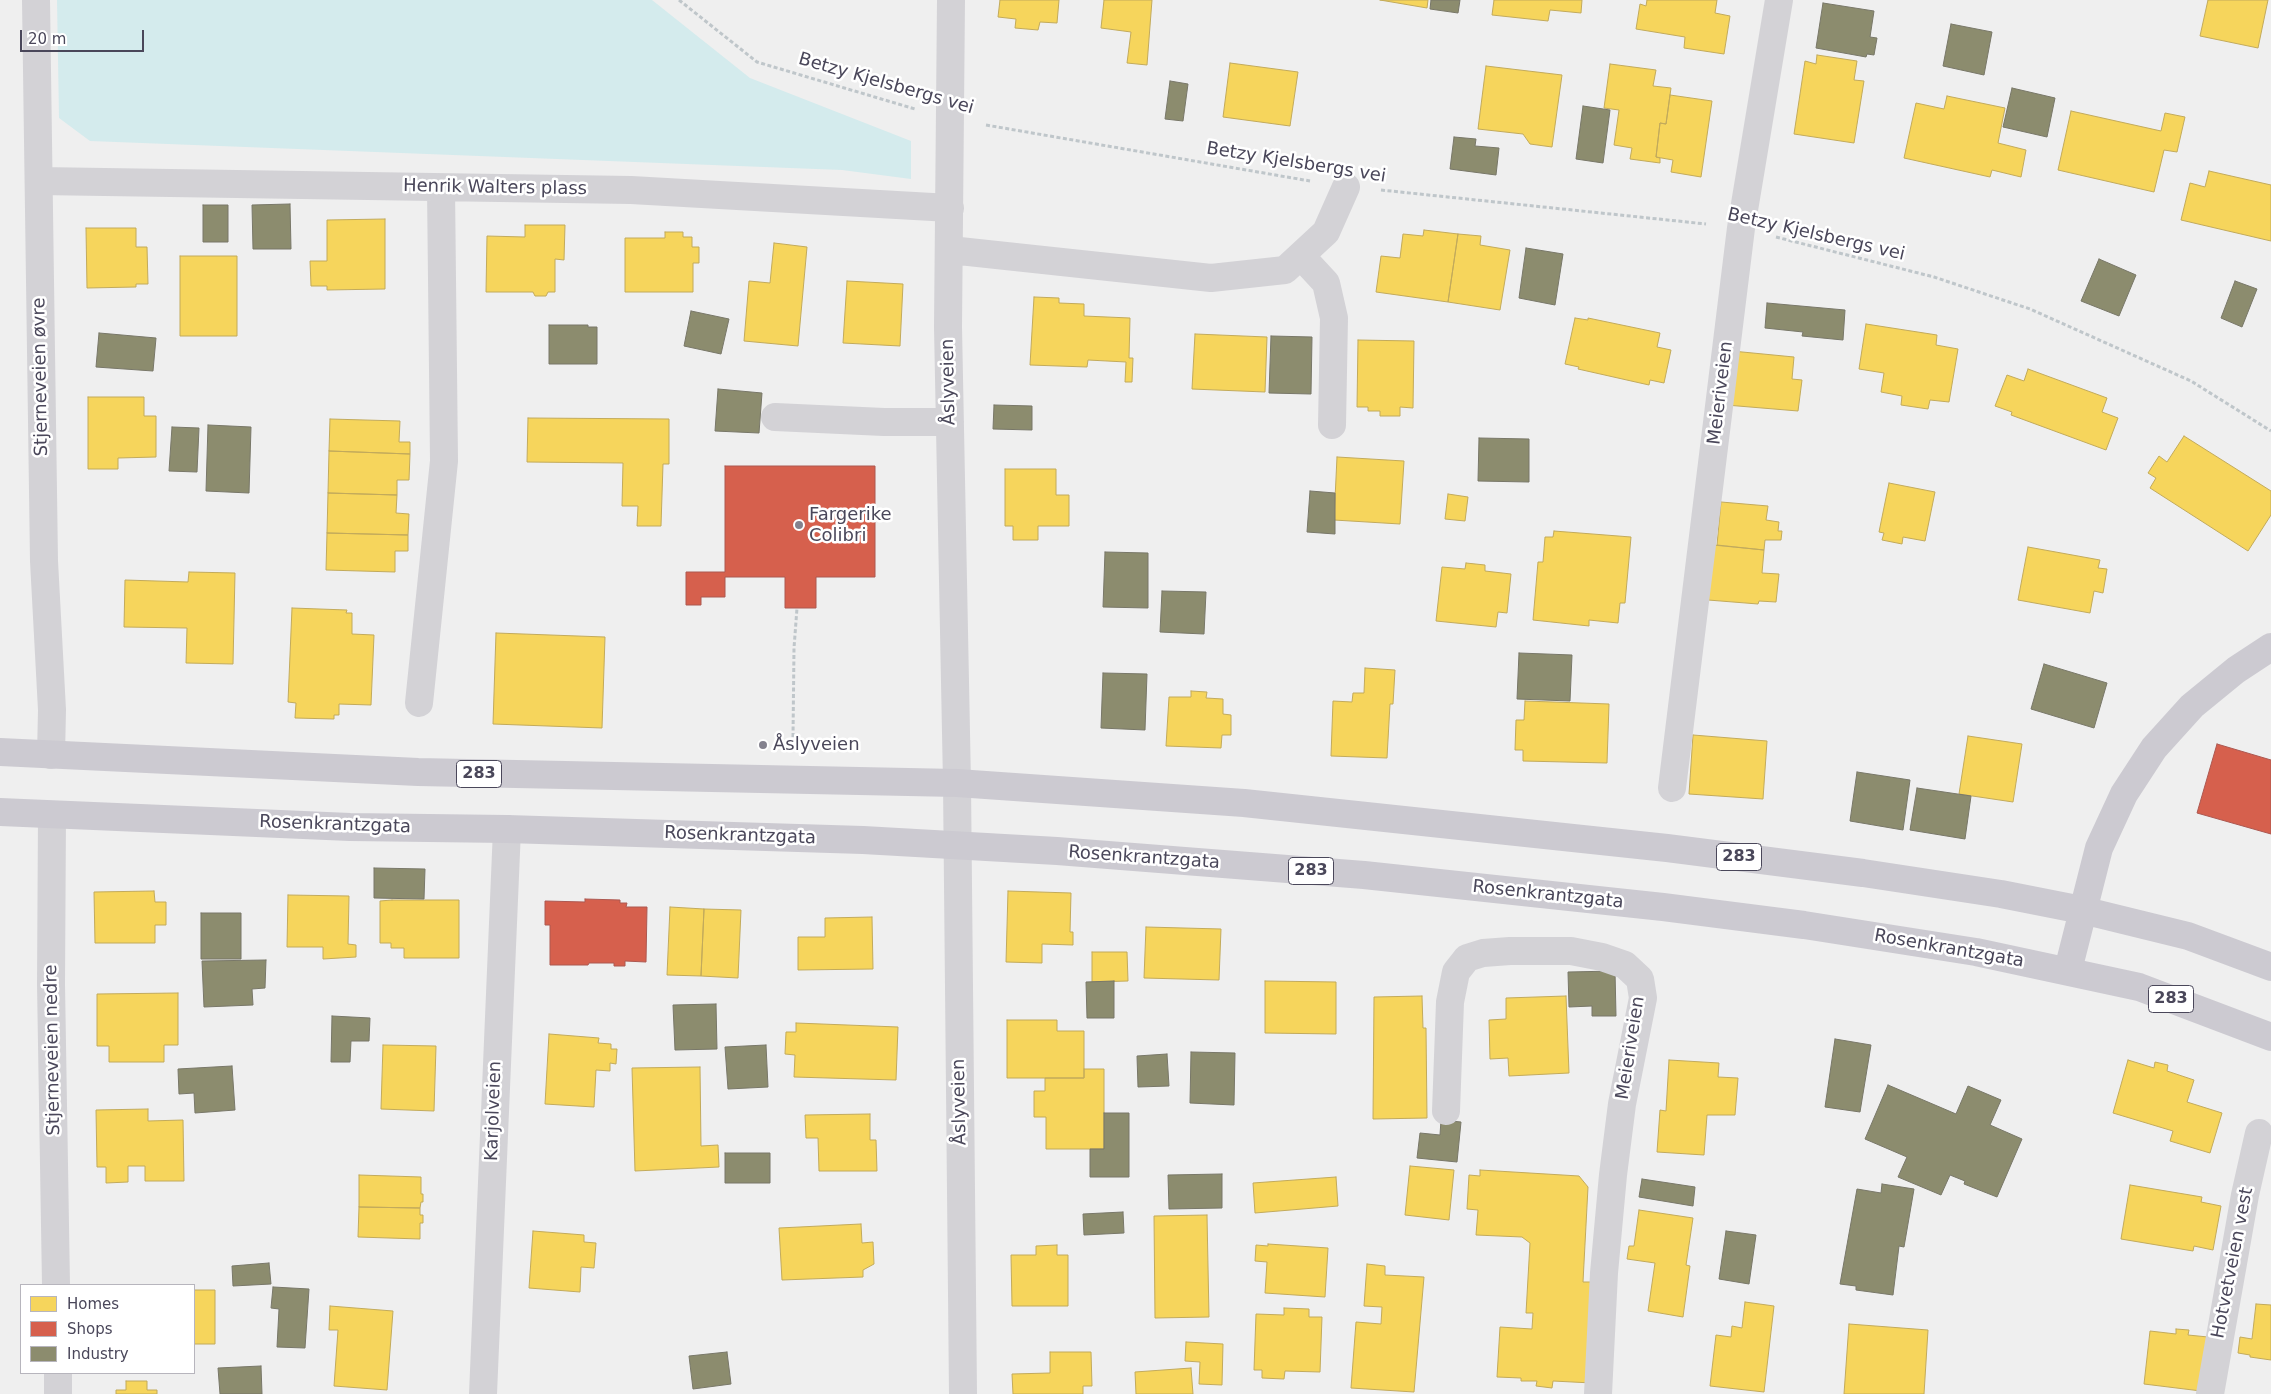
<!DOCTYPE html>
<meta charset="utf-8">
<style>
body{margin:0}
#map{position:relative;width:2271px;height:1394px;overflow:hidden;background:#efefef;font-family:"DejaVu Sans",sans-serif}
canvas{display:block}
.legend{position:absolute;left:20px;top:1284px;width:175px;height:90px;box-sizing:border-box;background:#fff;border:1px solid #b7b5bd;margin:0;padding:6px 9px;list-style:none;font-size:15px;color:#4a475a}
.legend li{display:flex;align-items:center;gap:10px;height:25px}
.legend b{width:25px;border:1px solid #b7b5bd}
.scale{position:absolute;left:20px;top:30px;width:124px;height:22px;box-sizing:border-box;border:2px solid #4a475a;border-top:0;padding-left:6px;font-size:15px;line-height:18px;white-space:nowrap;color:#4a475a;-webkit-text-stroke:4px #fff;paint-order:stroke}
</style>
<div id="map">
<canvas width="2271" height="1394"></canvas>
<ul class="legend">
<li><b style="height:14px;background:#f6d55c"></b>Homes</li>
<li><b style="height:14px;background:#d6604d"></b>Shops</li>
<li><b style="height:14px;background:#8c8c6e"></b>Industry</li>
</ul>
<div class="scale">20 m</div>
</div>
<script>
const context = document.querySelector('canvas').getContext('2d');
context.lineJoin = 'round';
function fillPath(path, color) { context.fillStyle = color; context.fill(path, 'evenodd'); }
const shape = rows => new Path2D(rows.map(r => 'M' + r).join(''));
function stroke(path, color, width, dash) { context.strokeStyle = color; context.lineWidth = width; context.lineCap = dash ? 'butt' : 'round'; context.setLineDash(dash || []); context.stroke(path); }
function write(font, color, halo, rows, align = 'center') {
  context.font = font + ' "DejaVu Sans",sans-serif'; context.lineWidth = 5; context.setLineDash([]); context.textBaseline = 'middle'; context.strokeStyle = halo; context.fillStyle = color; for (const [text, x, y, turn = 0] of rows) {
    context.save(); context.translate(x, y); context.rotate((+turn || 0) * Math.PI / 180); context.textAlign = isNaN(turn) ? turn : align; if (halo) context.strokeText(text, 0, 0); context.fillText(text, 0, 0); context.restore();
  }
}
fillPath(shape([
 [57,0,652,0,750,78,911,141,911,179,842,170,90,141,59,118]
]), '#d4ebed');
const homes = shape([
 [1000,0,1059,0,1057,23,1040,22,1038,30,1015,28,1016,19,998,17,1000,0],
 [1104,0,1152,0,1147,65,1127,63,1131,32,1101,28,1104,0],
 [1380,0,1428,0,1427,8,1380,0],
 [1494,0,1582,0,1581,13,1550,10,1548,21,1492,15,1494,0],
 [1647,0,1717,0,1715,13,1730,16,1724,54,1684,48,1685,37,1636,29,1640,4,1646,6,1647,0],
 [2208,0,2268,0,2258,48,2200,36,2208,0],
 [1817,55,1857,61,1854,80,1864,81,1854,143,1794,134,1805,61,1816,64,1817,55],
 [1230,63,1298,72,1290,126,1223,117,1230,63],
 [1610,64,1656,70,1653,86,1671,88,1666,124,1660,123,1656,157,1660,158,1660,163,1630,159,1632,148,1614,145,1619,110,1604,108,1610,64],
 [1486,66,1562,75,1552,147,1530,144,1523,134,1478,129,1486,66],
 [1670,95,1712,101,1701,177,1671,172,1673,160,1656,157,1660,123,1666,124,1670,95],
 [1947,96,2005,108,1998,143,2026,150,2021,177,1992,170,1990,177,1904,158,1916,103,1944,109,1947,96],
 [2071,111,2161,131,2165,113,2185,117,2177,152,2164,150,2154,192,2058,170,2071,111],
 [2209,171,2271,185,2271,241,2181,220,2190,183,2205,187,2209,171],
 [385,219,385,289,327,290,327,286,311,286,310,261,327,261,327,220,385,219],
 [525,225,565,225,564,260,555,259,555,292,548,292,546,296,535,296,533,292,486,292,487,236,525,237,525,225],
 [86,228,136,228,136,247,147,247,148,284,136,284,136,287,87,288,86,228],
 [1424,230,1458,234,1448,302,1376,292,1381,256,1400,258,1403,234,1423,236,1424,230],
 [665,232,683,232,683,237,692,237,692,247,699,247,699,263,693,263,693,292,625,292,625,238,665,238,665,232],
 [1458,234,1481,236,1480,245,1510,250,1500,310,1448,302,1458,234],
 [774,243,807,247,798,346,744,341,749,281,770,283,774,243],
 [180,256,237,256,237,336,180,336,180,256],
 [847,281,903,284,900,346,843,343,847,281],
 [1034,297,1059,298,1059,303,1084,304,1084,316,1130,318,1129,358,1133,358,1132,382,1125,382,1126,362,1088,360,1087,367,1030,365,1034,297],
 [1575,318,1588,320,1588,318,1660,333,1657,347,1671,350,1664,383,1650,380,1649,385,1578,369,1579,367,1565,364,1575,318],
 [1866,324,1937,335,1936,345,1958,349,1949,402,1930,400,1928,409,1901,405,1902,396,1881,392,1884,373,1859,369,1866,324],
 [1195,334,1267,337,1265,392,1192,389,1195,334],
 [1358,340,1414,341,1413,408,1400,407,1400,416,1380,416,1380,411,1368,411,1368,407,1357,407,1358,340],
 [1732,351,1794,357,1792,379,1802,380,1798,411,1726,405,1732,351],
 [2028,369,2107,398,2102,412,2118,418,2106,450,2011,415,2012,412,1995,406,2007,375,2024,381,2028,369],
 [88,397,144,397,144,416,156,416,156,457,118,458,118,469,88,469,88,397],
 [528,418,669,419,669,464,663,464,661,526,637,526,638,506,622,506,623,463,527,462,528,418],
 [330,419,400,421,399,442,410,442,410,454,329,451,330,419],
 [2184,436,2271,491,2271,515,2248,551,2150,488,2156,478,2148,473,2159,456,2167,462,2184,436],
 [329,451,410,454,409,480,397,480,397,495,328,493,329,451],
 [1337,457,1404,461,1400,524,1334,520,1337,457],
 [1005,469,1056,469,1056,495,1069,495,1069,526,1038,526,1038,540,1013,540,1013,526,1005,526,1005,469],
 [1889,483,1935,492,1925,541,1903,537,1902,544,1882,540,1884,533,1879,532,1889,483],
 [328,493,397,495,396,513,409,514,408,535,327,533,328,493],
 [1448,494,1468,497,1465,521,1445,519,1448,494],
 [1721,502,1768,506,1766,520,1779,522,1778,531,1782,531,1781,540,1765,540,1764,550,1717,545,1721,502],
 [1554,531,1631,537,1625,603,1620,603,1618,623,1589,620,1589,626,1533,620,1538,562,1543,562,1545,537,1553,537,1554,531],
 [327,533,408,535,408,551,395,551,395,572,326,570,327,533],
 [1713,545,1764,550,1762,573,1779,574,1776,602,1759,601,1758,604,1708,600,1713,545],
 [2028,547,2100,560,2098,568,2107,569,2103,593,2094,591,2090,613,2018,600,2028,547],
 [1466,563,1485,565,1485,571,1511,574,1507,613,1498,612,1496,627,1436,621,1442,567,1465,569,1466,563],
 [189,572,235,573,233,664,186,663,187,628,124,627,125,580,188,582,189,572],
 [292,608,347,610,346,613,352,613,352,634,374,635,371,705,339,704,339,715,334,715,334,719,295,718,296,703,288,702,292,608],
 [496,633,605,637,602,728,493,724,496,633],
 [1365,668,1395,670,1393,704,1390,704,1387,758,1331,756,1333,701,1352,702,1353,693,1364,693,1365,668],
 [1191,691,1207,692,1206,698,1223,699,1223,714,1231,715,1231,735,1222,735,1221,748,1166,746,1169,697,1191,697,1191,691],
 [1525,701,1609,704,1607,763,1523,761,1523,750,1515,750,1516,720,1524,720,1525,701],
 [1693,735,1767,741,1763,799,1689,794,1693,735],
 [1968,736,2022,744,2013,802,1959,794,1968,736],
 [154,891,155,902,166,902,166,925,155,925,155,943,95,943,94,892,154,891],
 [1008,891,1071,893,1070,932,1073,932,1073,945,1042,944,1042,963,1006,962,1008,891],
 [288,895,349,896,348,944,356,945,356,957,323,959,323,947,287,947,288,895],
 [392,900,459,900,459,958,404,958,404,948,391,948,391,943,380,943,380,901,392,900],
 [670,907,704,909,701,976,667,975,670,907],
 [704,909,741,910,738,978,701,976,704,909],
 [872,917,873,969,798,970,798,937,825,937,825,918,872,917],
 [1146,927,1221,929,1219,980,1144,978,1146,927],
 [1092,952,1127,952,1128,981,1092,982,1092,952],
 [1265,981,1336,982,1336,1034,1265,1033,1265,981],
 [178,993,178,1045,164,1045,164,1062,109,1062,109,1046,97,1046,97,994,178,993],
 [1422,996,1423,1028,1426,1028,1427,1118,1373,1119,1374,997,1422,996],
 [1566,996,1569,1073,1509,1076,1508,1058,1490,1059,1489,1020,1506,1019,1506,998,1566,996],
 [1007,1020,1057,1020,1057,1031,1084,1031,1084,1078,1007,1078,1007,1020],
 [796,1023,898,1027,896,1080,794,1077,795,1055,785,1054,786,1032,796,1032,796,1023],
 [549,1034,599,1038,598,1043,611,1044,611,1049,617,1049,616,1064,610,1063,610,1071,596,1070,594,1107,545,1104,549,1034],
 [383,1045,436,1046,434,1111,381,1109,383,1045],
 [1669,1060,1719,1063,1718,1077,1738,1078,1735,1115,1707,1115,1704,1155,1657,1152,1660,1110,1666,1111,1669,1060],
 [2128,1060,2154,1068,2155,1062,2168,1065,2167,1071,2194,1080,2187,1102,2222,1113,2210,1153,2170,1141,2173,1131,2113,1113,2128,1060],
 [700,1067,701,1146,718,1145,719,1167,635,1171,632,1068,700,1067],
 [1084,1069,1104,1069,1104,1149,1046,1149,1046,1117,1034,1117,1034,1091,1045,1091,1045,1078,1084,1078,1084,1069],
 [148,1109,148,1121,183,1120,184,1181,145,1181,145,1166,128,1166,128,1182,106,1183,106,1167,97,1167,96,1110,148,1109],
 [870,1114,870,1140,876,1140,877,1171,819,1171,818,1138,806,1138,805,1115,870,1114],
 [1410,1166,1454,1170,1449,1220,1405,1215,1410,1166],
 [1480,1170,1579,1176,1588,1187,1583,1282,1598,1282,1592,1383,1553,1381,1552,1388,1536,1386,1537,1381,1521,1381,1521,1378,1497,1377,1500,1327,1532,1329,1533,1313,1526,1313,1530,1243,1522,1237,1476,1235,1478,1210,1467,1209,1469,1175,1480,1176,1480,1170],
 [359,1175,421,1177,421,1194,423,1194,423,1202,421,1202,420,1208,359,1207,359,1175],
 [1336,1177,1338,1206,1255,1213,1253,1183,1336,1177],
 [2130,1185,2202,1197,2201,1202,2221,1206,2213,1250,2194,1246,2193,1251,2121,1239,2130,1185],
 [359,1207,420,1208,420,1215,423,1215,423,1223,420,1223,420,1239,358,1237,359,1207],
 [1639,1210,1693,1218,1686,1265,1690,1266,1683,1317,1648,1311,1655,1263,1627,1259,1629,1246,1634,1246,1639,1210],
 [1207,1215,1209,1317,1155,1318,1154,1216,1207,1215],
 [861,1224,862,1243,873,1242,874,1264,863,1270,863,1277,782,1280,779,1228,861,1224],
 [533,1231,584,1235,584,1242,596,1243,594,1268,581,1267,580,1292,529,1288,533,1231],
 [1268,1244,1328,1248,1325,1297,1265,1293,1267,1262,1255,1261,1256,1245,1268,1246,1268,1244],
 [1057,1245,1057,1255,1068,1255,1068,1306,1012,1306,1011,1255,1036,1255,1036,1246,1057,1245],
 [1367,1264,1385,1266,1385,1275,1424,1277,1414,1392,1351,1388,1356,1322,1381,1324,1382,1307,1364,1306,1367,1264],
 [194,1290,215,1290,215,1344,194,1344,194,1290],
 [1745,1302,1774,1306,1764,1392,1710,1386,1716,1335,1731,1337,1732,1326,1742,1328,1745,1302],
 [2256,1304,2271,1305,2271,1360,2250,1357,2250,1355,2238,1353,2240,1337,2252,1339,2256,1304],
 [330,1306,393,1311,387,1390,334,1386,338,1330,329,1330,330,1306],
 [1284,1308,1309,1309,1309,1317,1322,1317,1320,1372,1285,1371,1284,1379,1262,1378,1262,1370,1254,1370,1256,1314,1284,1315,1284,1308],
 [1849,1324,1928,1330,1924,1394,1844,1394,1849,1324],
 [2176,1329,2189,1330,2188,1335,2208,1337,2201,1391,2144,1384,2150,1331,2176,1334,2176,1329],
 [1186,1342,1223,1344,1222,1385,1199,1384,1200,1362,1185,1361,1186,1342],
 [1050,1352,1091,1352,1092,1386,1083,1386,1083,1394,1013,1394,1012,1374,1050,1373,1050,1352],
 [1191,1368,1193,1394,1136,1394,1135,1372,1191,1368],
 [126,1381,147,1381,147,1390,157,1390,157,1394,116,1394,116,1390,126,1390,126,1381]
]);
fillPath(homes, '#f6d55c');
stroke(homes, '#c2aa5b', 1);
const shops = shape([
 [725,466,875,466,875,577,816,577,816,608,785,608,785,577,725,577,725,597,701,597,701,605,686,605,686,572,725,572,725,466],
 [2217,744,2271,760,2271,834,2197,813,2217,744],
 [585,899,620,900,620,903,627,903,626,907,647,907,646,962,625,961,625,966,614,966,614,963,589,963,588,965,550,965,550,925,545,925,545,901,585,902,585,899]
]);
fillPath(shops, '#d6604d');
stroke(shops, '#ac5851', 1);
const industry = shape([
 [1431,0,1460,0,1458,13,1430,9,1431,0],
 [1823,3,1874,11,1870,37,1877,38,1874,55,1867,54,1866,57,1816,48,1823,3],
 [1951,24,1992,32,1984,75,1943,66,1951,24],
 [1170,81,1188,84,1183,121,1165,119,1170,81],
 [2012,88,2055,98,2047,137,2003,127,2012,88],
 [1583,106,1610,110,1603,163,1576,159,1583,106],
 [1454,137,1476,139,1475,146,1499,148,1496,175,1450,169,1454,137],
 [290,204,291,249,253,249,252,205,290,204],
 [203,205,228,205,228,242,203,242,203,205],
 [1526,248,1563,254,1555,305,1519,298,1526,248],
 [2099,259,2136,275,2119,316,2081,301,2099,259],
 [2235,281,2257,289,2242,327,2221,318,2235,281],
 [1767,303,1845,310,1843,340,1802,336,1803,332,1765,328,1767,303],
 [691,311,729,319,721,354,684,346,691,311],
 [549,325,588,325,588,327,597,327,597,364,549,364,549,325],
 [99,333,156,338,153,371,96,367,99,333],
 [1271,336,1312,337,1311,394,1269,393,1271,336],
 [718,389,762,393,759,433,715,431,718,389],
 [994,405,1032,406,1032,430,993,429,994,405],
 [208,425,251,427,249,493,206,491,208,425],
 [172,427,199,428,197,472,169,471,172,427],
 [1479,438,1529,439,1529,482,1478,481,1479,438],
 [1310,491,1335,493,1335,534,1307,532,1310,491],
 [1105,552,1148,553,1148,608,1103,607,1105,552],
 [1162,591,1206,592,1204,634,1160,632,1162,591],
 [1519,653,1572,655,1570,701,1517,699,1519,653],
 [2044,664,2107,683,2094,728,2031,709,2044,664],
 [1103,673,1147,674,1145,730,1101,728,1103,673],
 [1857,772,1910,780,1903,830,1850,821,1857,772],
 [1917,788,1971,796,1965,839,1910,830,1917,788],
 [374,868,425,869,424,899,374,898,374,868],
 [201,913,241,913,241,959,201,959,201,913],
 [266,960,265,988,252,989,253,1005,204,1007,202,961,266,960],
 [1615,971,1616,1016,1592,1016,1592,1006,1569,1007,1568,972,1615,971],
 [1114,981,1114,1018,1087,1018,1086,982,1114,981],
 [716,1004,717,1049,675,1050,673,1005,716,1004],
 [332,1016,370,1018,369,1041,351,1041,350,1062,331,1062,332,1016],
 [1835,1039,1871,1045,1860,1112,1825,1107,1835,1039],
 [766,1045,768,1087,728,1089,725,1047,766,1045],
 [1191,1052,1235,1053,1234,1105,1190,1103,1191,1052],
 [1167,1054,1169,1086,1138,1087,1137,1056,1167,1054],
 [232,1066,235,1110,195,1113,194,1093,179,1094,178,1069,232,1066],
 [1888,1085,1956,1114,1968,1086,2001,1100,1990,1125,2022,1139,1997,1197,1964,1184,1965,1181,1950,1175,1941,1195,1898,1177,1907,1157,1865,1139,1888,1085],
 [1104,1113,1129,1113,1129,1177,1090,1177,1090,1149,1104,1149,1104,1113],
 [1441,1120,1461,1122,1457,1162,1417,1158,1420,1133,1440,1135,1441,1120],
 [725,1153,770,1153,770,1183,725,1183,725,1153],
 [1222,1174,1222,1208,1169,1209,1168,1175,1222,1174],
 [1642,1179,1695,1187,1693,1206,1639,1197,1642,1179],
 [1882,1184,1914,1189,1904,1247,1899,1246,1893,1295,1856,1290,1856,1286,1840,1284,1857,1189,1881,1193,1882,1184],
 [1123,1212,1124,1233,1084,1235,1083,1214,1123,1212],
 [1726,1231,1756,1235,1749,1284,1719,1279,1726,1231],
 [269,1263,271,1284,233,1286,232,1266,269,1263],
 [273,1287,309,1289,305,1348,277,1347,279,1309,271,1308,273,1287],
 [727,1352,731,1384,693,1389,689,1356,727,1352],
 [261,1366,262,1394,220,1394,218,1368,261,1366]
]);
fillPath(industry, '#8c8c6e');
stroke(industry, '#787768', 1);
stroke(shape([
 [679,0,757,62,915,109],
 [986,125,1310,181],
 [1381,190,1706,224],
 [1776,237,1934,277,2030,309,2191,381,2271,431],
 [793,737,794,648,797,608]
]), '#bfc6ca', 3, [4, 2.5]);
stroke(shape([
 [36,0,44,561,52,710,51,755],
 [951,0,948,327,957,783,963,1394],
 [39,181,631,190,950,208],
 [950,250,1211,278,1285,270,1326,232,1346,187],
 [1301,256,1326,283,1334,318,1332,425],
 [775,417,884,422,950,422],
 [419,703,444,461,441,188],
 [1672,788,1741,228,1779,0],
 [52,815,51,984,56,1285],
 [1446,1111,1450,1002,1456,972,1467,958,1483,953,1510,951,1571,951,1602,957,1625,965,1640,979,1643,998,1622,1104,1613,1175,1604,1273,1598,1394],
 [58,1394,58,1373],
 [483,1394,507,829],
 [2210,1394,2245,1195,2259,1133]
]), '#d3d2d6', 28);
stroke(shape([
 [0,752,418,772,957,783,1244,803,1667,848,1863,873,2001,894,2082,910,2188,936,2271,967],
 [0,812,350,827,507,829,863,840,1057,851,1364,875,1663,907,1804,925,1976,952,2139,987,2271,1037],
 [2068,970,2099,848,2124,794,2154,748,2192,706,2236,670,2271,647]
]), '#cccad1', 28);
for (const [x, y, r, color] of [
 [799,525,5,"#84828e"],
 [763,745,5,"#84828e"]
]) { const dot = new Path2D(); dot.arc(x, y, r, 0, 2 * Math.PI); context.fillStyle = color; context.fill(dot); stroke(dot, '#fff', 2); }
for (const [x, y, w] of [
 [479,774,45],
 [1739,857,45],
 [1311,871,45],
 [2171,999,45]
]) { const box = new Path2D(); box.roundRect(x - w / 2, y - 13.5, w, 27, 4); context.fillStyle = '#fff'; context.fill(box); stroke(box, '#4a475a', 1); }
write('bold 16px', '#4a475a', null, [
 ["283",479,774],
 ["283",1739,857],
 ["283",1311,871],
 ["283",2171,999]
]);
write('18px', '#4a475a', '#fff', [
 ["Betzy Kjelsbergs vei",886,84,16],
 ["Betzy Kjelsbergs vei",1296,163,9],
 ["Henrik Walters plass",495,188,1],
 ["Betzy Kjelsbergs vei",1816,235,13],
 ["Stjerneveien øvre",41,377,-91],
 ["Åslyveien",949,382,-91],
 ["Meieriveien",1721,393,-83],
 ["Rosenkrantzgata",335,825,2],
 ["Rosenkrantzgata",740,836,2],
 ["Rosenkrantzgata",1144,858,4],
 ["Rosenkrantzgata",1548,895,6],
 ["Rosenkrantzgata",1949,949,10],
 ["Meieriveien",1631,1048,-81],
 ["Stjerneveien nedre",53,1050,-91],
 ["Åslyveien",960,1102,-91],
 ["Karjolveien",494,1111,-88],
 ["Hotvetveien vest",2233,1263,-79]
]);
write('18px', '#4a475a', '#fff', [
 ["Fargerike",809,515],
 ["Colibri",809,536],
 ["Åslyveien",773,745]
], 'left');
</script>
